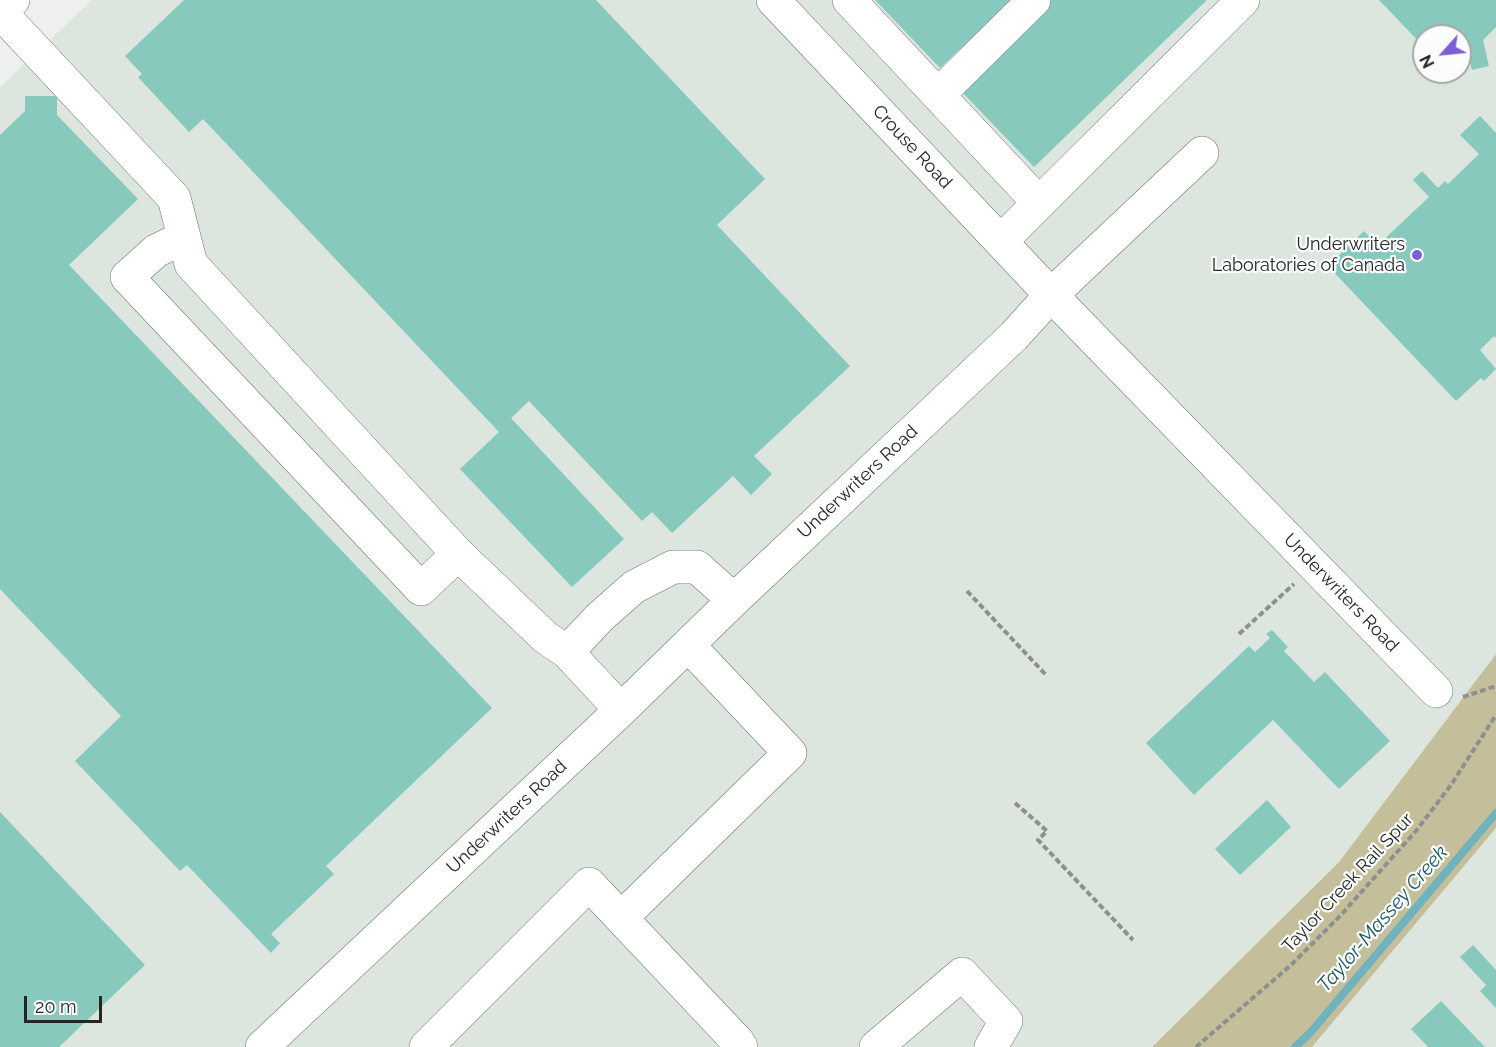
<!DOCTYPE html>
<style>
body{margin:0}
#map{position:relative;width:1496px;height:1047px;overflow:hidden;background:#edf0ee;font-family:Raleway,sans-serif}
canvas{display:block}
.north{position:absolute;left:1412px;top:24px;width:60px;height:60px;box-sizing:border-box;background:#fafdfb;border:2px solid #a4a7a5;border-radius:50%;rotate:243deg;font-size:16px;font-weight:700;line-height:24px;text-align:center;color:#242525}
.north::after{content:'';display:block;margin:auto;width:21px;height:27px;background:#7d5ed8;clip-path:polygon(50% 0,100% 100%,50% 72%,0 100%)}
.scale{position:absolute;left:24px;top:996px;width:78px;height:27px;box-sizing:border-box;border:3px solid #242525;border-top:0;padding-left:8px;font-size:18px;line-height:21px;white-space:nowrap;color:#242525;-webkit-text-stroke:4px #fafdfb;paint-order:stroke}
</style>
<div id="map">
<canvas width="1496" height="1047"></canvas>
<div class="north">N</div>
<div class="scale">20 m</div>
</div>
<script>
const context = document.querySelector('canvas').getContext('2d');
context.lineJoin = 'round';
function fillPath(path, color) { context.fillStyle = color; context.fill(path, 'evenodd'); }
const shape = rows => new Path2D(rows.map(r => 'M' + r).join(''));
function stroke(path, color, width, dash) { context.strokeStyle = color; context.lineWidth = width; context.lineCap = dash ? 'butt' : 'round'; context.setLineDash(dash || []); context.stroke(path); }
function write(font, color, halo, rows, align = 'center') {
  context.font = font + ' Raleway,sans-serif'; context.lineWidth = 4.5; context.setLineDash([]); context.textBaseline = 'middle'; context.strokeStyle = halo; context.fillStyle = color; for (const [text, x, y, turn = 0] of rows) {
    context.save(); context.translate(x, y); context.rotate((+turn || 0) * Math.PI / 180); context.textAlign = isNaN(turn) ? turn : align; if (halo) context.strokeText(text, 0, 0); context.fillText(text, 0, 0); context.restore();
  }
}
fillPath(shape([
 [92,0,1496,0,1496,654,1339,862,1152,1047,0,1047,0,87],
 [1424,36,1460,36,1460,72,1424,72],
 [1496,828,1496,1047,1312,1047]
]), '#dce6df');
fillPath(shape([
 [1496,654,1496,828,1312,1047,1152,1047,1339,862]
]), '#c4bf9a');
stroke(shape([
 [1295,1047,1310,1033,1496,813]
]), '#70b2bd', 8);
fillPath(shape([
 [184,0,596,0,765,179,717,225,850,366,754,456,772,474,751,495,733,476,672,533,652,512,642,521,529,401,511,418,624,539,572,587,460,469,499,432,203,119,189,132,138,77,142,74,125,56],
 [875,0,1012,0,940,68],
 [1049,0,1207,0,1034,167,958,88],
 [1379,0,1496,0,1496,27,1483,40,1489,66,1472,70,1468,54,1460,62,1460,36,1424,36,1424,47],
 [25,96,57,96,57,115,138,199,69,265,492,708,326,866,334,874,271,934,280,943,271,953,187,865,180,871,75,761,121,716,0,589,0,135,25,111],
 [1480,116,1496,133,1496,338,1494,336,1480,350,1496,369,1484,381,1481,378,1456,401,1328,266,1364,231,1378,245,1429,197,1413,180,1422,171,1438,188,1445,181,1448,184,1479,154,1460,135],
 [1272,630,1288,647,1284,651,1314,682,1325,672,1390,741,1339,789,1273,720,1194,795,1146,743,1249,646,1255,652,1270,638,1266,634],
 [1267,800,1291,827,1240,875,1215,849],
 [0,812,145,965,59,1047,0,1047],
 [1473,945,1496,970,1496,1008,1480,991,1486,985,1460,957],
 [1441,1001,1485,1047,1428,1047,1411,1029]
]), '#88c9be');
const minor = shape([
 [773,0,1051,295,1436,691],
 [849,0,1039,203],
 [0,12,174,198,191,264,458,554,545,637,567,652,621,710],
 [938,95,1034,0],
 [184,237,156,251,127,277,421,589,458,554],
 [1001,241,1243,0],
 [567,652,600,617,634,587,673,567,697,567,734,600],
 [621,918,790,753,688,645],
 [262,1047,621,710,734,600,1014,336,1051,295,1202,153],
 [426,1047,589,884,738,1042,741,1047],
 [876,1047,962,974,1006,1021,991,1047]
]);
const major = shape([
 [0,12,13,0]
]);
stroke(minor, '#737573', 34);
stroke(major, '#737573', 34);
stroke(shape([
 [967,591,1047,676],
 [1239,634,1294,584],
 [1463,697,1496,686],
 [1015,803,1047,831,1038,840,1133,940],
 [1196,1047,1291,965,1339,917,1416,831,1451,785,1496,715]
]), '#8e908f', 4, [6, 3]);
stroke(minor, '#fff', 33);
stroke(major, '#fff', 33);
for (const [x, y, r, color] of [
 [1417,255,6,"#7d5ed8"]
]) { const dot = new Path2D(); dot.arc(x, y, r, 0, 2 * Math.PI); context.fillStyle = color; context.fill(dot); stroke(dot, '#fafdfb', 2); }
write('18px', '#242525', '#fafdfb', [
 ["Crouse Road",912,147,47],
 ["Underwriters Road",858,482,-43],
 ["Underwriters Road",1341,593,46],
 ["Underwriters Road",507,817,-43],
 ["Taylor Creek Rail Spur",1348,883,-47]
]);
write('18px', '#242525', '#fafdfb', [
 ["Underwriters",1405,245],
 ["Laboratories of Canada",1405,266]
], 'right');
write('italic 20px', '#1e565f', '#fafdfb', [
 ["Taylor-Massey Creek",1383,919,-49]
]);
</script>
